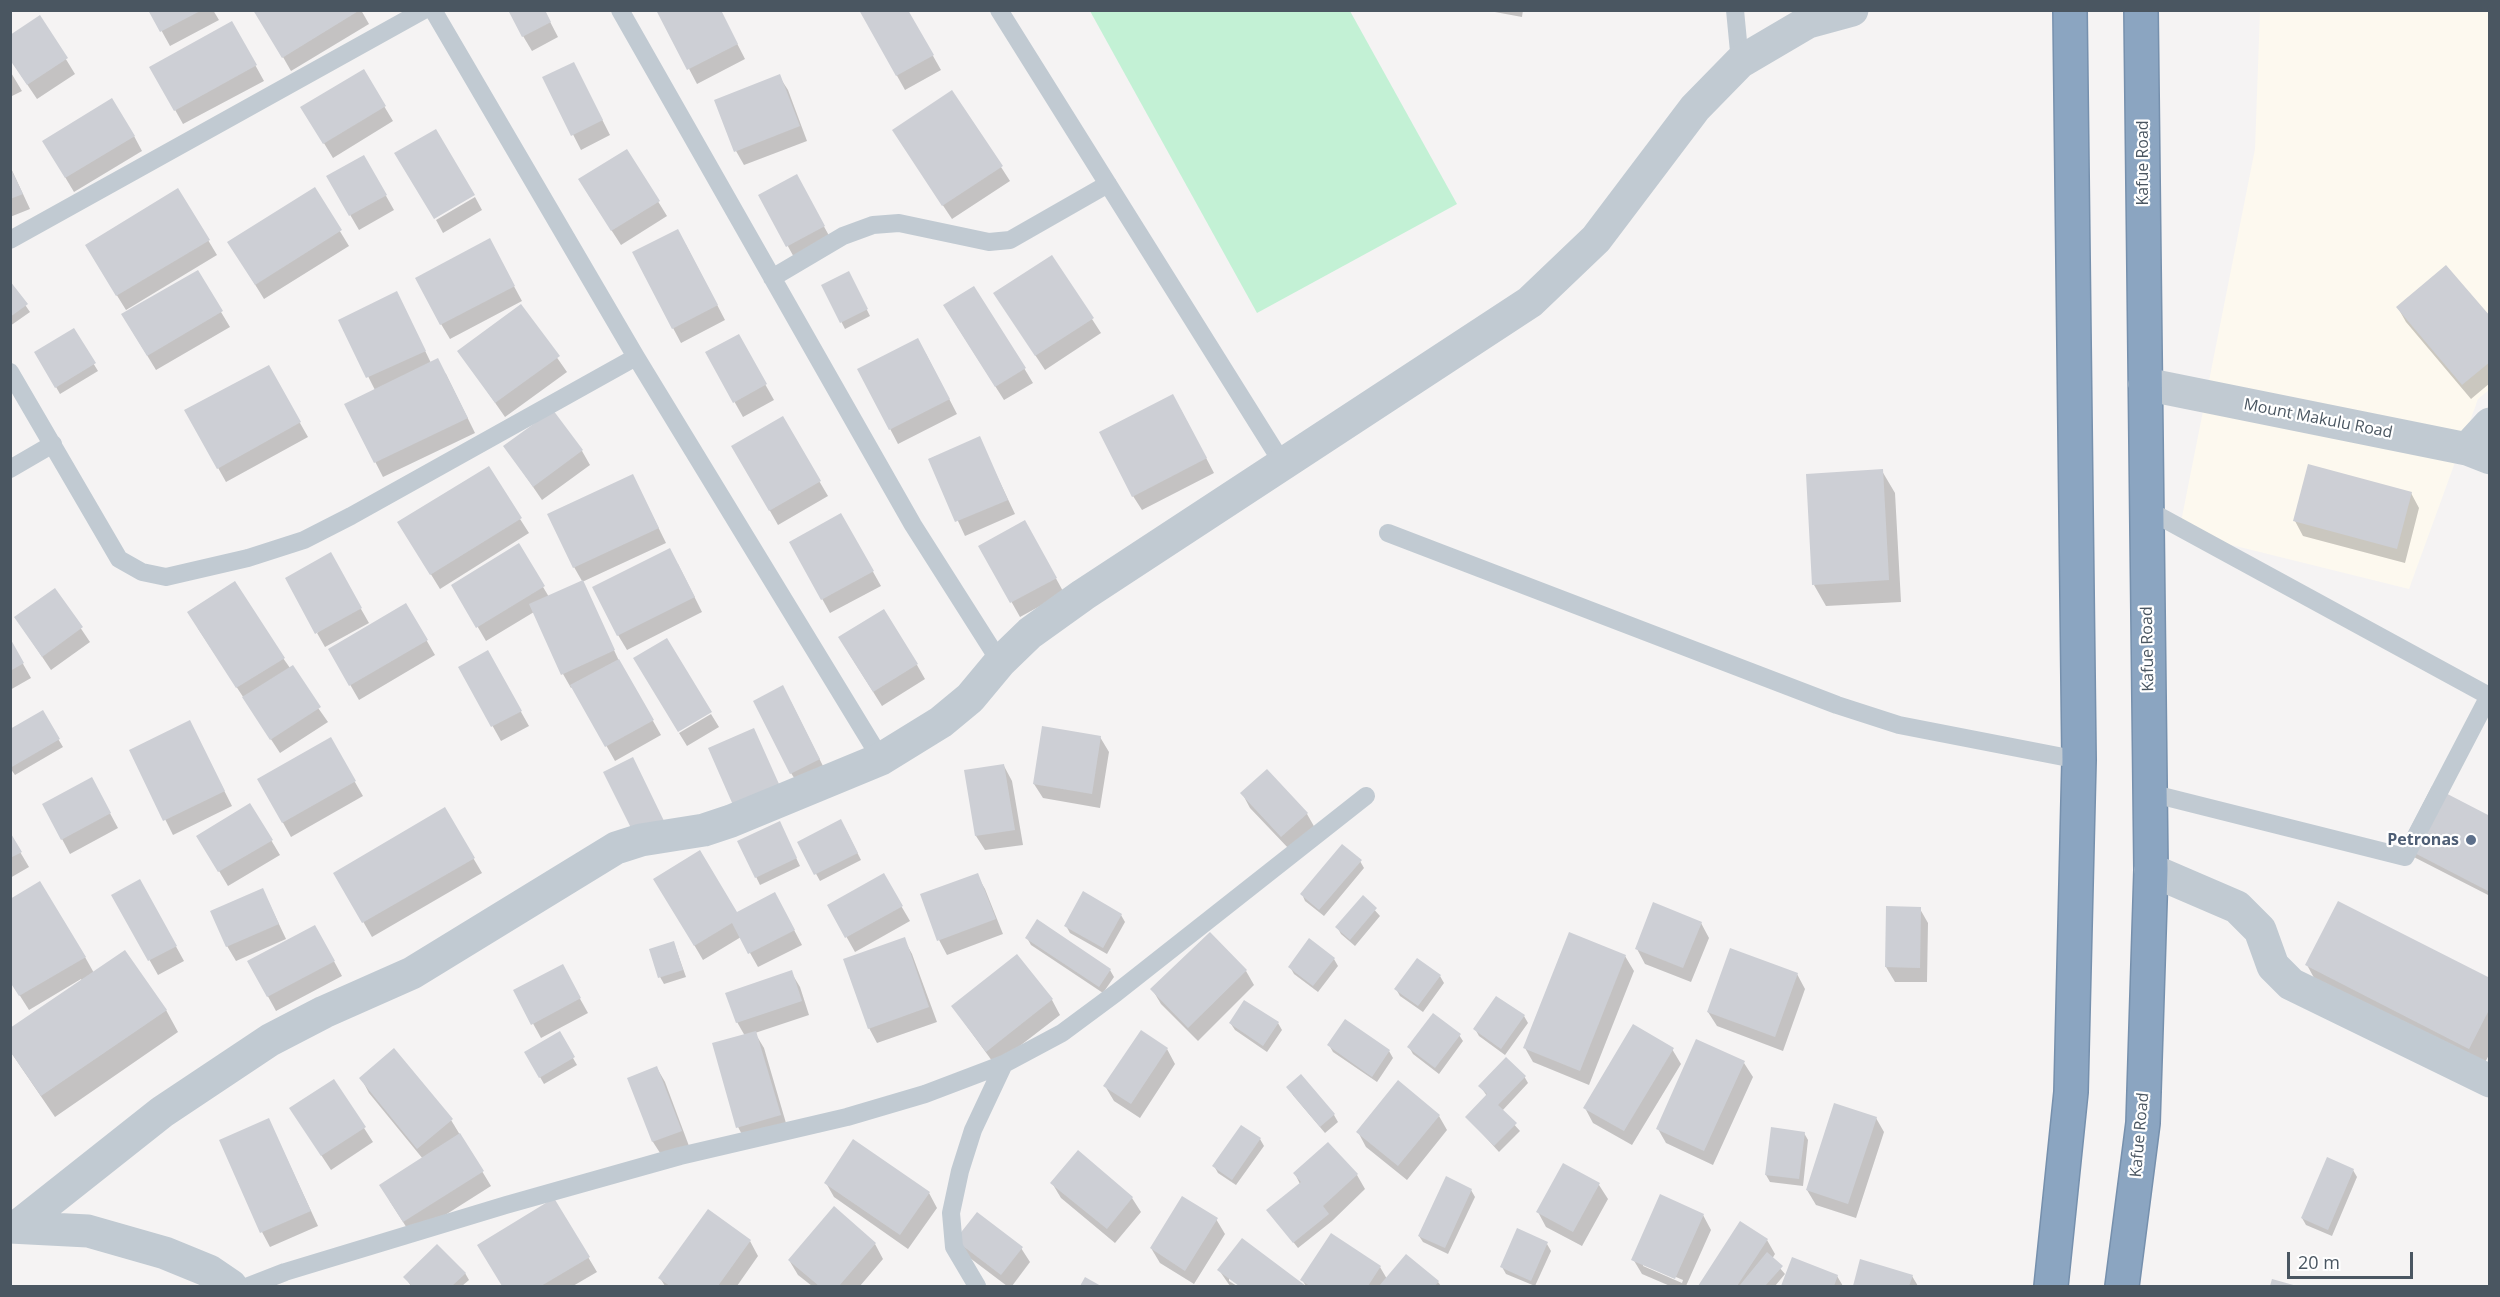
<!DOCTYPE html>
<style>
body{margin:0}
#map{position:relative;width:2500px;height:1297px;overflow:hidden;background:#f5f3f3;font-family:"Open Sans",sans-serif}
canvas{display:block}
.frame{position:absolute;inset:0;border:12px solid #4a5661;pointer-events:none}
.scale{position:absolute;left:2287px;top:1252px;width:126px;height:27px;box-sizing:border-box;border:3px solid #4a5661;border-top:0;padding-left:8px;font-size:18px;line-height:21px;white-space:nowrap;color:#4a5661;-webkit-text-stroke:4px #fff;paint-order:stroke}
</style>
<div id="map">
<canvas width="2500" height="1297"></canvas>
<div class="frame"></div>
<div class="scale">20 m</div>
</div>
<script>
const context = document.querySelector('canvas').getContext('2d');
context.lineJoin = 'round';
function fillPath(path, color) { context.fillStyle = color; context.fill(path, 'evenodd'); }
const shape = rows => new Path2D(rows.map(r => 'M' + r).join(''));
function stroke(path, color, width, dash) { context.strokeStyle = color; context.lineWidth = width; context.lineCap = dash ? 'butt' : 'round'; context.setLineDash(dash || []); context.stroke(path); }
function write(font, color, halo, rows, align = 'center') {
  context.font = font + ' "Open Sans",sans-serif'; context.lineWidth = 4.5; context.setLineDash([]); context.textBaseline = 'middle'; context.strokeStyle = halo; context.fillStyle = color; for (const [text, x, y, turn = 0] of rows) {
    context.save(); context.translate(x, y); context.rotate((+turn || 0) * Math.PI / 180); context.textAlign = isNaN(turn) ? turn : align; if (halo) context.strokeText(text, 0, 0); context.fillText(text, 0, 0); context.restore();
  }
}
fillPath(shape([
 [2260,11,2489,11,2489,390,2478,399,2409,589,2179,532,2255,149]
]), '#fdf9ef');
fillPath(shape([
 [1090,11,1350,11,1457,204,1257,313]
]), '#c3f1d5');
fillPath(shape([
 [150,10,213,10,219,20,170,46],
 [256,10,361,10,369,24,291,71],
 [544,10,558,37,532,51,523,36],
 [658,10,720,10,745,59,697,84],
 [860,10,907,10,941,70,905,90],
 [1484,10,1523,10,1522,17],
 [40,17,75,74,37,99,10,59],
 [232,23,264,81,183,124,151,67],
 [10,71,22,91,10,97],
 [363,71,393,121,333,158,311,122],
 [779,76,788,90,807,141,744,165,736,151],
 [544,78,581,78,610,135,581,150],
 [134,136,142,151,74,192,44,142],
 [902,144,1001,167,1010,181,952,219],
 [627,151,667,216,621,245,588,194],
 [364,157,394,210,359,230,328,177],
 [10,166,30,209,10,217],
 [796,176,832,241,796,261,760,195],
 [314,189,349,246,264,299,238,257],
 [475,197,482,210,443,233,436,220],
 [208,240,217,255,126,310,95,260],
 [686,245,725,320,681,343,673,328],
 [497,255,522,301,450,339,441,324],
 [1052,257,1101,333,1045,370,1004,308],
 [197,272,230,327,156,370,131,329],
 [852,280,870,316,845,329,823,286],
 [10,283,30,312,10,326],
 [397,293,431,363,446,374,475,433,383,477,346,405,375,390,340,321],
 [521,306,567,372,505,417,459,351],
 [2398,308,2490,318,2490,383,2471,399,2406,322],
 [953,320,1024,368,1033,383,1004,400],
 [73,330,98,371,60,394,36,352],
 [738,336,774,400,743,417,707,353],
 [926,354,957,414,898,444,859,370],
 [268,367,308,437,226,482,186,411],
 [1181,410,1214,473,1142,510,1133,496],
 [782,418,828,496,778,525,733,446],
 [979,438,1015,514,965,536,929,459],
 [505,446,582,451,590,465,542,500],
 [1882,471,1895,493,1901,602,1826,606,1814,585],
 [633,476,666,543,582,582,621,665,661,735,615,761,573,687,571,688,563,674,534,612,486,641,453,585,518,545,549,597,582,581,574,567],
 [2411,493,2419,508,2405,563,2303,536,2295,521],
 [841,515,881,586,830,613,791,543],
 [520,519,529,533,440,589,408,537],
 [1025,522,1064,593,1020,617,980,546],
 [678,564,702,612,627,650,618,635],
 [55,590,90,642,51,670,16,618],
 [357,602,369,623,325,647,317,633],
 [406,605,435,655,359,700,330,650],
 [197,627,283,658,328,722,280,753],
 [10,641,31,678,10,690],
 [487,652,529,726,501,741,460,668],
 [848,652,917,665,925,679,882,706],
 [791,702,827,774,800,787,791,773],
 [42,712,63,747,15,775,10,768,10,731],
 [711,714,719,727,687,746,679,733],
 [197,737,232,806,173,835,131,751],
 [1100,737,1109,752,1100,808,1043,798,1034,784],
 [330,739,363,796,291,837,259,780],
 [1004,766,1012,781,1023,845,985,850,976,836],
 [99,793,118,828,70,854,62,839],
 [1242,793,1307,814,1315,828,1290,850,1250,808],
 [250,805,280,855,228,886,198,836],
 [445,810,482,873,372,937,335,873],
 [2490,818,2490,896,2406,853],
 [845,828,861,860,820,881,799,843],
 [783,830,800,866,760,885,739,842],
 [10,835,29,867,10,878],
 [1360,861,1364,868,1324,916,1305,901,1302,894],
 [883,875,910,921,855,952,829,906],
 [977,875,985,889,1003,934,947,955,939,940],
 [655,879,737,914,783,909,802,945,758,967,741,937,703,960],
 [140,881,184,961,158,975,113,896],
 [263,890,286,939,236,961,227,946],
 [1363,897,1380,916,1355,946,1341,934,1337,927],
 [1887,908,1920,909,1928,923,1927,982,1895,982,1886,967],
 [1121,915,1125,922,1107,954,1070,933,1066,926],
 [1701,923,1709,938,1691,982,1645,964,1637,949],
 [1027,938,1110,970,1114,977,1103,993,1031,945],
 [904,939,912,954,937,1022,877,1043,869,1028],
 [323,941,342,976,276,1011,249,962],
 [674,943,686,977,664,984,660,977],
 [1017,956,1052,1000,1060,1015,995,1065,953,1007],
 [1625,956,1634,971,1589,1085,1533,1062,1525,1048],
 [85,957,94,973,166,1010,178,1032,55,1117,10,1051,82,981,81,979,29,1010,10,980],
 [1334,959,1338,966,1318,992,1294,974,1290,967],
 [2307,965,2490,980,2490,1053,2481,1070,2319,987],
 [1246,971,1254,985,1198,1041,1161,1004,1152,989],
 [791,972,800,987,809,1015,755,1033,764,1048,788,1130,746,1142,738,1127,745,1036,737,1022],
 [1797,974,1805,989,1783,1051,1717,1026,1708,1012],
 [1440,976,1444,983,1423,1012,1400,996,1396,989],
 [570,981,588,1013,541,1038,515,991],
 [1524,1016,1528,1023,1505,1055,1479,1036,1475,1029],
 [1278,1023,1282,1030,1267,1052,1235,1030,1231,1024],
 [559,1034,577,1065,544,1084,526,1053],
 [1459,1035,1463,1041,1439,1074,1413,1054,1409,1047],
 [1329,1045,1389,1051,1393,1058,1377,1082,1333,1052],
 [1167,1049,1175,1064,1140,1118,1114,1101,1105,1086],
 [1672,1049,1681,1064,1632,1145,1593,1123,1585,1108],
 [1744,1063,1753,1077,1713,1165,1666,1143,1658,1129],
 [657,1068,665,1082,689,1146,662,1156,653,1142,629,1078],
 [1524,1076,1528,1083,1502,1111,1520,1131,1499,1152,1467,1117,1487,1096,1480,1086],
 [361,1078,451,1120,491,1186,412,1236,389,1200,423,1159,369,1093],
 [1292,1094,1334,1115,1338,1122,1325,1133],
 [1439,1116,1447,1130,1407,1180,1366,1147,1358,1132],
 [1876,1118,1884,1132,1856,1218,1816,1205,1807,1190],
 [269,1120,318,1226,270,1247,262,1232],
 [300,1123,364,1128,373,1142,331,1170],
 [1241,1127,1260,1139,1264,1146,1236,1185,1218,1173,1214,1166],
 [1804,1133,1808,1140,1803,1186,1770,1182,1766,1175],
 [1563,1165,1599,1185,1608,1199,1582,1246,1546,1227,1538,1212],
 [2353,1170,2357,1177,2332,1236,2306,1225,2302,1218],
 [1295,1174,1357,1175,1365,1189,1332,1221,1298,1248,1268,1210,1300,1184],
 [826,1183,929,1193,937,1208,908,1249,834,1197],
 [1052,1183,1132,1198,1141,1212,1115,1243,1061,1198],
 [1471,1190,1475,1197,1448,1254,1423,1242,1419,1236],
 [554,1200,597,1272,573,1286,503,1286,479,1246],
 [1703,1215,1711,1230,1686,1286,1670,1286,1642,1274,1633,1259],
 [1643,1263,1683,1280,1682,1283,1643,1266],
 [1216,1219,1225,1234,1194,1284,1160,1263,1151,1248],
 [1740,1223,1767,1240,1775,1254,1772,1259,1785,1274,1775,1286,1700,1286],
 [957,1240,1021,1248,1030,1262,1012,1286,1007,1286,966,1255],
 [1242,1240,1303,1286,1242,1286,1229,1277,1229,1281,1237,1286,1230,1286,1219,1270],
 [750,1241,758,1256,737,1286,665,1286,660,1278],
 [875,1244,883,1259,860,1286,812,1286,798,1275,789,1260],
 [1547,1244,1551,1251,1535,1286,1506,1274,1502,1267],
 [1793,1259,1837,1276,1843,1286,1783,1286],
 [1861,1261,1912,1276,1918,1286,1854,1286],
 [1380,1267,1387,1279,1438,1282,1441,1286,1306,1286,1302,1280],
 [465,1273,469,1280,462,1286,411,1286,405,1277]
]), '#0003');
fillPath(shape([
 [148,10,202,10,160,32],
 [253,10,360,10,282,58],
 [508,10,545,10,551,22,522,37],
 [656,10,721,10,738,44,687,70],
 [859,10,908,10,934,55,896,76],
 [40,15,68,58,27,85,10,60,10,35],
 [232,21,257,65,174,111,149,67],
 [574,62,603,120,571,136,542,77],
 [364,69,386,106,323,144,300,107],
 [780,74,800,126,734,152,714,100],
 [952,90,1003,166,942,206,892,130],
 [112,98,135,136,65,178,42,141],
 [436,129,475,195,434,219,394,153],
 [627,149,660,201,611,231,578,179],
 [364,155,387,195,349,216,326,176],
 [10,167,23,194,10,199],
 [797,174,825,226,786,247,758,195],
 [315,187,342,230,255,285,227,242],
 [178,188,210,240,116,296,85,245],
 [678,229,718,305,672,329,632,252],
 [490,238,515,286,440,325,415,278],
 [1052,255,1094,318,1035,356,993,293],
 [2446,265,2490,316,2490,362,2462,385,2396,307],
 [198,270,223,311,147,356,121,314],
 [849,271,868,309,840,323,821,285],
 [10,281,28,304,10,317],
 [974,286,1026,368,995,387,943,305],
 [397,291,426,351,366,378,338,320],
 [521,304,560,356,495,403,457,351],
 [74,328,96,363,55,388,34,352],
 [739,334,767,384,733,403,705,352],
 [918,338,950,399,889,430,857,369],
 [438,358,468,418,374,463,344,404],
 [269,365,301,422,217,469,184,410],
 [1173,394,1207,458,1132,497,1099,432],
 [553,410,583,450,533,487,503,446],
 [783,416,821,481,769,511,731,446],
 [980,436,1008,500,955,522,928,459],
 [2308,464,2412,492,2397,549,2293,521],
 [489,466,522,518,430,575,397,522],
 [1883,469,1889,580,1812,585,1806,474],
 [633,474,659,528,573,568,547,514],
 [841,513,874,571,821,600,789,542],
 [1025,520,1057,578,1010,603,978,546],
 [519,543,545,586,476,628,451,585],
 [670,548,695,597,617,636,592,587],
 [331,552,362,608,315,634,285,578],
 [583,580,615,650,561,675,529,604],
 [235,581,285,658,236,688,187,612],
 [55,588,83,627,42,657,14,617],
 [406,603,428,640,349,686,328,649],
 [884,609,918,664,873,692,838,637],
 [10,638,24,663,10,671],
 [667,638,712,712,678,732,633,658],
 [488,650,522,711,491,727,458,667],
 [619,659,654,720,605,747,570,685],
 [293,665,321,707,270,740,242,697],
 [783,685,820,759,790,774,753,701],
 [43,710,60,739,10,768,10,729],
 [190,720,225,791,163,821,129,750],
 [1042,726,1101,736,1092,794,1033,784],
 [754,728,779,784,733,805,708,748],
 [331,737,356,781,282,823,257,779],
 [633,757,665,823,636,838,603,772],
 [1004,764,1015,830,975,836,964,770],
 [1267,769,1308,813,1281,837,1240,793],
 [92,777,111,813,61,840,42,804],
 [2432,786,2490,816,2490,892,2401,846],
 [250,803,273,840,218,872,196,836],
 [445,807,475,858,362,923,333,873],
 [841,819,858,853,814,875,797,842],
 [780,821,797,858,755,878,737,841],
 [10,832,22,852,10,858],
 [1342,844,1362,860,1319,910,1300,894],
 [700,850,737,912,775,892,795,930,748,954,732,923,694,946,653,879],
 [884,873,903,906,845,938,827,905],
 [978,873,996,919,937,941,920,894],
 [140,879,177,946,148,961,111,895],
 [40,881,86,957,19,996,10,982,10,899],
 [263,888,279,924,226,947,210,911],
 [1083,891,1122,914,1103,948,1064,926],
 [1363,895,1377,908,1350,940,1335,927],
 [2338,901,2490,978,2490,1008,2469,1049,2305,965],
 [1653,902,1702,922,1683,968,1635,949],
 [1886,906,1921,907,1920,968,1885,967],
 [1037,919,1111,969,1099,987,1025,938],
 [315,925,335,961,267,997,247,961],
 [1210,932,1247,970,1188,1028,1150,989],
 [1569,932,1626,955,1580,1071,1523,1048],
 [905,937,929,1007,868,1029,843,959],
 [1309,938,1335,958,1313,986,1288,967],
 [674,941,683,970,658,978,649,949],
 [1730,948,1798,973,1775,1037,1707,1012],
 [125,950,167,1010,41,1096,10,1051,10,1028],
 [1017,954,1053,999,986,1052,951,1006],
 [1417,958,1441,975,1418,1006,1394,989],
 [563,964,581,998,531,1025,513,990],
 [792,970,802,1001,736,1023,725,993],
 [1496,996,1525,1015,1501,1049,1473,1029],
 [1244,1000,1279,1022,1263,1046,1229,1023],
 [1433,1013,1461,1034,1435,1068,1407,1047],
 [1345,1019,1390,1050,1372,1077,1327,1045],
 [1633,1024,1674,1048,1624,1131,1583,1108],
 [1141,1030,1168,1048,1131,1104,1103,1086],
 [560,1031,575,1057,539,1078,524,1052],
 [756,1031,781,1115,736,1128,712,1043],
 [1696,1039,1745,1061,1704,1151,1656,1129],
 [394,1048,453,1119,417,1149,359,1078],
 [1506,1057,1526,1076,1498,1105,1517,1123,1494,1146,1465,1117,1487,1094,1478,1086],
 [657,1066,682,1131,652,1142,627,1078],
 [1301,1074,1335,1114,1320,1127,1286,1087],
 [334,1079,366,1127,321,1156,289,1108],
 [1398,1080,1440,1115,1398,1166,1356,1132],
 [1834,1103,1877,1117,1848,1204,1806,1190],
 [269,1118,311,1211,260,1233,219,1140],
 [1241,1125,1261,1138,1232,1180,1212,1166],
 [1771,1127,1805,1132,1799,1179,1765,1175],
 [460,1133,484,1171,403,1222,379,1185],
 [853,1139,930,1192,900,1235,824,1183],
 [1328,1142,1358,1174,1323,1206,1329,1214,1293,1243,1266,1210,1301,1182,1293,1173],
 [1078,1150,1133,1197,1107,1229,1050,1183],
 [2327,1157,2354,1169,2328,1230,2301,1218],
 [1563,1163,1600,1183,1573,1232,1536,1212],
 [1446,1176,1472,1189,1445,1248,1418,1236],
 [1660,1194,1704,1214,1675,1279,1631,1260],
 [1182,1196,1218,1218,1185,1271,1150,1248],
 [554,1198,590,1257,541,1286,502,1286,477,1245],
 [834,1206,876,1243,839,1286,819,1286,788,1260],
 [708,1209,751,1240,718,1286,670,1286,658,1278],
 [977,1212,1023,1247,1001,1275,955,1240],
 [1740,1221,1768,1239,1737,1286,1698,1286],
 [1517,1228,1548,1242,1531,1281,1500,1267],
 [1331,1233,1381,1266,1368,1286,1310,1286,1300,1280],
 [1242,1238,1306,1286,1239,1286,1217,1270],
 [437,1244,466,1273,452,1286,412,1286,403,1277],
 [1767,1252,1783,1266,1765,1286,1742,1286,1740,1285],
 [1406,1254,1439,1281,1435,1286,1379,1286],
 [1792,1257,1838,1275,1834,1286,1781,1286],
 [1860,1259,1913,1275,1909,1286,1853,1286],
 [1085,1277,1101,1286,1080,1286],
 [2272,1279,2297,1286,2270,1286]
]), '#cdcfd5');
const highway = shape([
 [2051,1286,2071,1092,2079,760,2070,10],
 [2122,1286,2143,1123,2151,870,2141,10]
]);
stroke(highway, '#7690ad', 36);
stroke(shape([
 [433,10,636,357,881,759],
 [620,10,913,525,1000,662],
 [999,10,1283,464],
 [1735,10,1740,62],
 [10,240,424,10],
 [772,278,843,236,873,225,899,223,989,242,1010,240,1108,184],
 [10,372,119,559,142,572,166,577,248,558,304,540,351,516,636,357],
 [10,469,53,444],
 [2146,509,2489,696,2405,857,2150,793],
 [1388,533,1837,705,1899,725,2079,760],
 [249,1286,285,1272,506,1205,680,1156,847,1117,925,1094,1004,1064,1062,1033,1116,993,1366,796],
 [977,1286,954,1247,951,1213,960,1171,973,1130,1004,1064]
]), '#c1cad2', 18);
stroke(shape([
 [2145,384,2467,449,2490,458],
 [2467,449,2490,424],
 [2151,870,2237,907,2260,930,2273,966,2291,984,2490,1081],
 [18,1226,162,1112,270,1040,324,1012,412,973,616,848,641,840,704,830,731,821,881,759,941,722,970,698,1000,662,1030,633,1083,595,1530,302,1596,239,1695,108,1740,62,1808,22,1852,10],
 [10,1227,88,1231,165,1253,209,1271,231,1286]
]), '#c1cad2', 33);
stroke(highway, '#8ba5c1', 33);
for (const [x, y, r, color] of [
 [2471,840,6,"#5c6f8a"]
]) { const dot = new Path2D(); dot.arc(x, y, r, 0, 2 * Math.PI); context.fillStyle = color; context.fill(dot); stroke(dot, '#fff', 2); }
write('16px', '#4a5661', '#fff', [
 ["Kafue Road",2143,163,-90],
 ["Mount Makulu Road",2318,419,11],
 ["Kafue Road",2148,649,-91],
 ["Kafue Road",2140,1135,-85]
]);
write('bold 16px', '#4e5e75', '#fff', [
 ["Petronas",2459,840]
], 'right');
</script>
